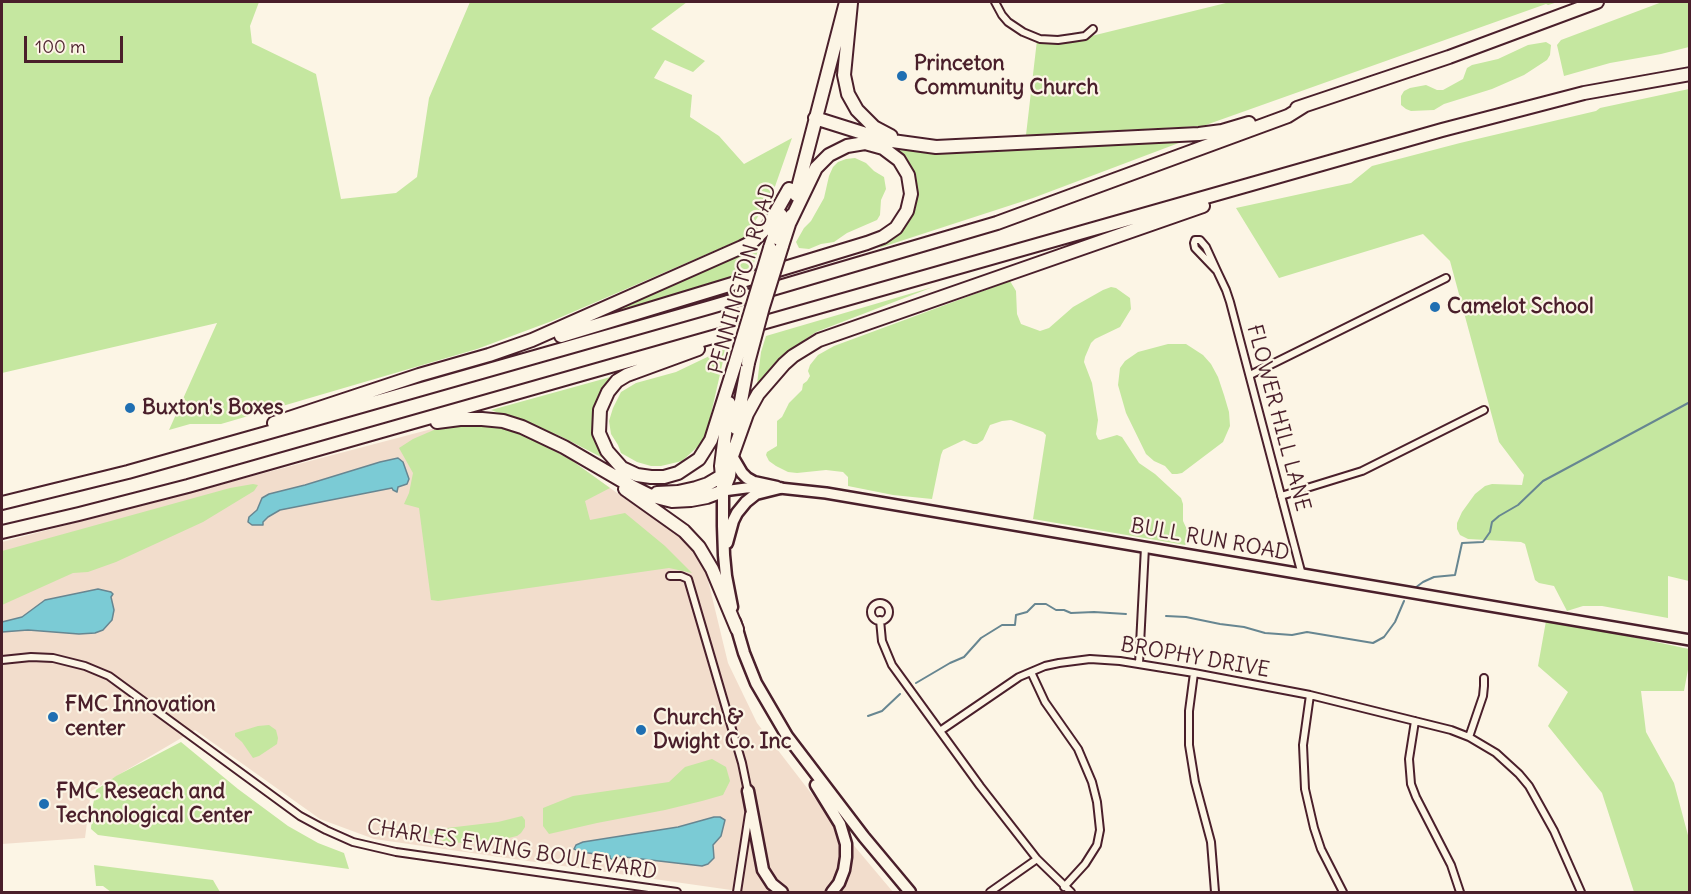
<!DOCTYPE html>
<style>
body{margin:0}
#map{position:relative;width:1691px;height:894px;overflow:hidden;background:#fcf5e5;font-family:Delius,sans-serif}
canvas{display:block}
.frame{position:absolute;inset:0;border:3px solid #4a1f2b;pointer-events:none}
.scale{position:absolute;left:24px;top:36px;width:99px;height:27px;box-sizing:border-box;border:3px solid #4a1f2b;border-top:0;padding-left:8px;font-size:18px;line-height:21px;white-space:nowrap;color:#4a1f2b;-webkit-text-stroke:4px #fcf5e5;paint-order:stroke}
</style>
<div id="map">
<canvas width="1691" height="894"></canvas>
<div class="frame"></div>
<div class="scale">100 m</div>
</div>
<script>
const context = document.querySelector('canvas').getContext('2d');
context.lineJoin = 'round';
function fillPath(path, color) { context.fillStyle = color; context.fill(path, 'evenodd'); }
const shape = rows => new Path2D(rows.map(r => 'M' + r).join(''));
function stroke(path, color, width, dash) { context.strokeStyle = color; context.lineWidth = width; context.lineCap = dash ? 'butt' : 'round'; context.setLineDash(dash || []); context.stroke(path); }
function write(font, color, halo, rows, align = 'center') {
  context.font = font + ' Delius,sans-serif'; context.lineWidth = 4.5; context.setLineDash([]); context.textBaseline = 'middle'; context.strokeStyle = halo; context.fillStyle = color; for (const [text, x, y, turn = 0] of rows) {
    context.save(); context.translate(x, y); context.rotate((+turn || 0) * Math.PI / 180); context.textAlign = isNaN(turn) ? turn : align; if (halo) context.strokeText(text, 0, 0); context.fillText(text, 0, 0); context.restore();
  }
}
fillPath(shape([
 [443,426,518,432,571,460,691,546,706,572,728,663,757,723,824,810,893,892,745,892,374,839,320,819,195,730,91,791,85,838,2,844,2,542]
]), '#f2ddcc');
fillPath(shape([
 [2,2,259,2,250,26,252,43,316,74,341,199,396,193,417,177,429,98,470,2,687,2,651,29,705,61,693,72,665,60,654,78,692,95,690,117,719,136,744,164,792,138,772,195,744,238,552,321,477,349,221,424,190,424,169,430,217,323,2,373],
 [1230,2,1558,2,1548,5,1546,4,1203,126,1026,135,1037,40,1067,42],
 [1662,2,1689,2,1689,47,1661,54,1610,63,1564,76,1557,45,1561,40],
 [1546,42,1551,45,1550,55,1547,60,1524,75,1492,89,1444,104,1434,110,1411,111,1406,109,1401,105,1401,96,1404,91,1410,88,1426,85,1437,90,1443,90,1463,79,1467,68,1472,65,1498,59,1528,45],
 [1689,89,1689,581,1668,576,1668,618,1602,606,1583,606,1567,611,1554,586,1539,583,1535,580,1525,544,1521,542,1468,539,1460,535,1457,529,1457,523,1462,512,1475,494,1485,486,1492,484,1522,485,1524,475,1499,442,1450,261,1423,234,1279,278,1236,208,1351,183,1372,166,1460,143,1596,111,1600,108],
 [1192,138,1033,198,879,248,891,237,916,208,913,169,898,150,939,153],
 [855,158,866,163,874,171,884,177,886,189,881,200,880,215,877,220,847,233,834,242,821,244,809,249,799,248,796,242,804,228,811,221,824,198,829,176,833,167,838,162,846,159],
 [760,244,751,272,583,324],
 [1010,281,1016,291,1017,314,1021,324,1040,331,1049,328,1073,307,1103,290,1111,287,1116,288,1130,298,1131,309,1120,327,1095,339,1091,343,1085,357,1084,362,1092,383,1098,420,1096,434,1098,439,1100,440,1117,435,1122,437,1139,463,1155,474,1181,498,1183,504,1183,521,1191,538,1185,545,1033,519,1046,435,1043,432,1011,420,1002,421,990,425,983,440,977,444,973,444,964,440,943,450,941,455,932,499,893,495,848,486,848,477,843,472,826,470,797,473,788,472,776,466,769,461,766,455,767,452,777,446,777,421,782,417,789,403,802,390,803,384,807,381,810,376,808,371,810,365,818,355,834,346],
 [933,287,816,332,780,357,757,384,761,352,766,336],
 [1168,344,1186,344,1203,355,1211,364,1218,377,1224,395,1229,412,1230,426,1223,442,1182,473,1177,474,1172,474,1165,466,1154,461,1146,454,1126,413,1118,385,1120,368,1125,361,1138,352],
 [726,348,705,440,682,461,661,466,651,466,637,462,621,453,618,445,611,434,609,421,613,408,621,392,636,383,676,372],
 [614,376,597,402,592,425,605,459,560,436,491,410],
 [481,424,518,432,571,460,610,488,585,501,590,520,625,513,665,546,692,573,669,568,438,601,431,600,419,508,404,504,409,493,413,473,399,448,413,439,443,426],
 [253,484,258,485,254,491,203,522,116,562,88,572,73,573,2,605,2,551,230,488],
 [1546,621,1604,631,1689,649,1689,664,1684,691,1641,691,1646,732,1674,783,1689,839,1689,892,1634,892,1602,793,1548,726,1568,692,1538,666],
 [269,725,276,730,278,738,277,744,259,756,253,758,242,742,235,736,235,733,258,726],
 [181,742,238,789,288,826,318,843,344,853,349,869,98,835,91,829,92,810,96,790,116,776],
 [712,759,726,767,730,781,723,795,702,801,665,810,597,823,549,834,543,826,543,808,573,796,669,782,685,767],
 [522,816,525,820,525,827,521,833,517,836,496,841,465,843,446,842,431,836,429,832,430,830,498,822],
 [94,865,213,880,220,892,111,892,103,886,96,886]
]), '#c5e7a0');
const water = shape([
 [398,458,403,462,409,479,407,484,398,487,397,492,393,490,392,488,280,510,268,517,263,522,263,525,252,525,248,522,249,517,257,510,262,498,269,494,305,485,380,462,398,458],
 [98,589,111,592,113,594,111,597,114,610,112,620,103,630,95,633,79,634,28,630,2,632,2,622,22,617,45,600,98,589],
 [714,817,720,817,725,820,721,836,713,845,714,858,708,864,702,866,616,856,613,860,610,858,610,856,581,852,574,849,576,845,583,842,678,827,714,817]
]);
fillPath(water, '#7bcbd5');
stroke(water, '#678691', 1.5);
stroke(shape([
 [1415,588,1423,582,1434,577,1455,575,1462,543,1483,542,1490,532,1492,522,1499,516,1518,505,1543,481,1690,402],
 [1166,616,1186,617,1220,624,1244,627,1265,633,1292,635,1307,632,1373,643,1384,637,1395,622,1404,601],
 [916,683,950,663,964,657,981,638,1002,625,1015,625,1016,615,1027,612,1035,604,1046,604,1056,610,1064,610,1071,613,1094,612,1126,614],
 [868,716,882,711,900,694]
]), '#678691', 2);
const street = shape([
 [995,2,1002,15,1008,22,1023,32,1040,39,1058,40,1072,38,1085,36,1093,29],
 [1217,271,1195,248,1194,243,1195,240,1200,240,1206,247,1217,271,1226,290,1230,302,1302,575],
 [1250,375,1446,278],
 [1281,496,1362,471,1484,410],
 [670,576,681,576,688,579,742,763,748,792],
 '871 612a9 9 0 1 1 18 0a9 9 0 1 1-18 0Z',
 [880,620,882,641,892,665,980,786,1037,859,1071,892],
 [2,660,31,657,53,658,85,666,109,676,300,816,326,830,353,842,396,852,677,892],
 [1139,664,1145,547],
 [1031,672,1045,702,1078,749,1092,782,1097,802,1100,830,1097,845,1085,864,1064,887],
 [1194,673,1189,711,1189,745,1195,782,1211,842,1215,892],
 [1310,695,1303,745,1305,789,1314,828,1321,849,1343,892],
 [1415,721,1409,759,1411,784,1416,797,1451,865,1460,892],
 [940,731,1019,677,1045,666,1059,663,1090,659,1120,661,1194,673,1310,695,1451,730,1469,737,1496,753,1519,774,1529,786,1554,831,1581,892],
 [1469,737,1483,696,1484,686,1484,678],
 [737,892,749,814],
 [990,892,1037,859]
]);
const secondary = shape([
 [723,491,746,488,770,487,826,493,1690,640]
]);
const primary = shape([
 [732,456,742,473,747,478,754,482,777,487],
 [723,491,723,526,724,555,726,576,732,607],
 [727,543,733,521,737,513,746,502,756,494,780,488],
 [735,622,744,653,756,683,787,736,864,837,910,892],
 [816,785,840,824,846,844,846,857,844,870,839,883,832,892],
 [748,791,763,870,772,884,782,892]
]);
const highway = shape([
 [851,3,844,75,848,94,857,110,874,127,891,136],
 [1297,108,1449,57,1597,2],
 [815,118,885,140,936,147,1199,134,1222,131,1249,123],
 [796,195,846,2],
 [782,246,792,215],
 [770,248,781,215],
 [561,336,867,243,883,237,896,228,907,211,911,194,908,175,899,160,883,148,865,143,847,146,829,155,816,168,790,222],
 [698,349,627,375,617,381,608,392,600,410,599,433,607,451,622,468,637,475,651,477,664,477,678,473,699,459,711,440,735,364],
 [437,422,460,419,482,419,503,421,522,427,564,447,631,486,649,495,664,499,672,501,691,500,707,497,723,491],
 [274,423,419,375,489,355,532,340,742,247,752,242,768,226,789,189],
 [736,428,748,363],
 [732,456,747,414,758,394,784,364,793,356,819,340,1203,206],
 [723,487,721,466,729,403],
 [625,489,684,531,699,547,712,569,737,629],
 [723,491,729,476,733,448],
 [657,493,678,492,696,488,708,484,725,474],
 [2,503,128,472,309,421,711,307,997,223,1288,116,1304,106],
 [2,532,79,514,188,486,1442,130,1584,93,1690,74]
]);
stroke(street, '#4a1f2b', 10);
stroke(secondary, '#4a1f2b', 14);
stroke(primary, '#4a1f2b', 15);
stroke(highway, '#4a1f2b', 16);
stroke(street, '#fcf5e5', 6);
stroke(secondary, '#fcf5e5', 9);
stroke(primary, '#fcf5e5', 10);
stroke(highway, '#fcf5e5', 12);
const highwayBridge = shape([
 [748,363,763,307,782,246],
 [735,364,770,248]
]);
stroke(highwayBridge, '#4a1f2b', 16, []);
stroke(highwayBridge, '#fcf5e5', 12);
for (const [x, y, r, color] of [
 [902,76,6,"#1f6fb2"],
 [1435,307,6,"#1f6fb2"],
 [130,408,6,"#1f6fb2"],
 [53,717,6,"#1f6fb2"],
 [641,730,6,"#1f6fb2"],
 [44,804,6,"#1f6fb2"]
]) { const dot = new Path2D(); dot.arc(x, y, r, 0, 2 * Math.PI); context.fillStyle = color; context.fill(dot); stroke(dot, '#fcf5e5', 2); }
write('bold 21px', '#4a1f2b', '#fcf5e5', [
 ["Princeton",914,64],
 ["Community Church",914,88],
 ["Camelot School",1447,307],
 ["Buxton's Boxes",142,408],
 ["FMC Innovation",65,705],
 ["center",65,729],
 ["Church &",653,718],
 ["Dwight Co. Inc",653,742],
 ["FMC Reseach and",56,792],
 ["Technological Center",56,816]
], 'left');
write('21px', '#4a1f2b', '#fcf5e5', [
 ["PENNINGTON ROAD",743,279,-74],
 ["FLOWER HILL LANE",1278,418,75],
 ["BULL RUN ROAD",1210,540,10],
 ["BROPHY DRIVE",1195,658,10],
 ["CHARLES EWING BOULEVARD",512,850,9]
]);
</script>
